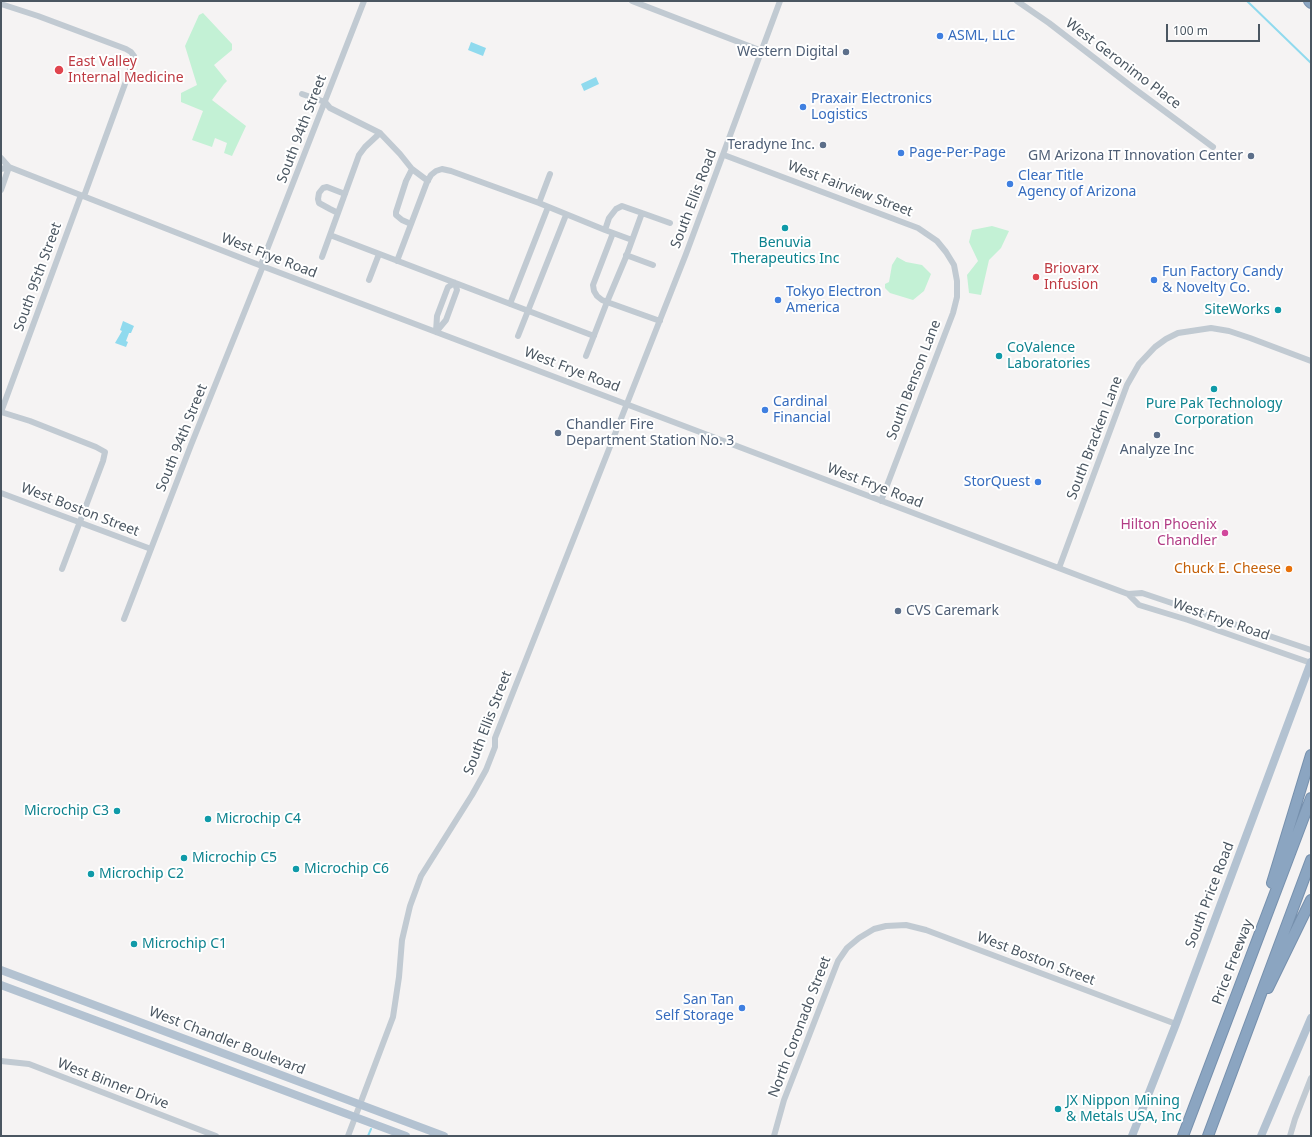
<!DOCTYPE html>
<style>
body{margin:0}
#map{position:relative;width:1312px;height:1137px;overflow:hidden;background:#f5f3f3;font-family:"Noto Sans",sans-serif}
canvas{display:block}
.frame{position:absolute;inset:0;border:2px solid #4a5661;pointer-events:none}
.scale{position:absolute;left:1166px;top:24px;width:94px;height:18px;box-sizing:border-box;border:2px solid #4a5661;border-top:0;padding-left:5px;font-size:12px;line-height:14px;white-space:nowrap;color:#4a5661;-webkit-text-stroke:3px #fff;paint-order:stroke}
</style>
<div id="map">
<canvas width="1312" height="1137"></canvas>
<div class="frame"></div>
<div class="scale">100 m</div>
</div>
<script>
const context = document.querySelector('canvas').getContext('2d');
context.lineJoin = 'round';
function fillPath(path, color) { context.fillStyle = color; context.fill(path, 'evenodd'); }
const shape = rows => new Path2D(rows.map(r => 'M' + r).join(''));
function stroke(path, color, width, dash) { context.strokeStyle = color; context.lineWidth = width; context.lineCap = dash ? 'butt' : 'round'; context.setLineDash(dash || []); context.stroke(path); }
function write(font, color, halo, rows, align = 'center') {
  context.font = font + ' "Noto Sans",sans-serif'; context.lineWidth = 4; context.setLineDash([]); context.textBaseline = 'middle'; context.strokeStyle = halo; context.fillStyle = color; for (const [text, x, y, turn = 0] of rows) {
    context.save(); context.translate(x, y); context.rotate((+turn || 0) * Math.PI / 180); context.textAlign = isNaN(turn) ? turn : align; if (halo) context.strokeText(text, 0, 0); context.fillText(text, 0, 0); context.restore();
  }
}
fillPath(shape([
 [203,13,232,44,232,50,214,65,227,81,224,84,212,100,246,126,232,156,224,153,227,143,215,138,212,147,192,140,203,111,181,102,181,93,197,85,185,46,199,15],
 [992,226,1009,231,1001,248,989,260,981,295,969,293,967,275,978,261,969,242,972,230],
 [897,257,906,262,922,265,931,274,924,291,913,300,890,293,885,288,885,284,889,282,892,265]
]), '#c3f1d5');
fillPath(shape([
 [471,42,486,48,483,56,468,50],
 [596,77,599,84,584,91,581,84],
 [123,321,134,326,131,333,129,333,126,341,128,342,126,347,115,343,122,331,120,330]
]), '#90daee');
stroke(shape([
 [1247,1,1311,63],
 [368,1136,371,1129]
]), '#90daee', 2);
const highway = shape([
 [1309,1,1311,3],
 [1272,883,1311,755],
 [1268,988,1311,900],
 [1183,1136,1311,798],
 [1208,1136,1311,860]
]);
stroke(highway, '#7690ad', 12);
stroke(shape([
 [632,1,762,51],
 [1017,1,1049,23,1132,87,1213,147],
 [1,4,38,16,126,49,131,52,134,56,133,62,84,196],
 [302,94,325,102,330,108,380,133,365,147,359,155,330,235,594,336],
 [380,133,400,154,412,169],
 [724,155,918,228,937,241,946,252,954,265,957,281,957,297,953,313,881,501],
 [1,158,9,167,254,263,1085,578,1128,594,1142,593,1311,650],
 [1,169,9,167],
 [1,190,9,167],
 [539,203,550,174],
 [338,213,330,209,319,203,318,199,319,193,323,188,327,187,345,194],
 [642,213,670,223],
 [411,224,402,220,396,215,396,212,406,181,412,169,428,181],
 [613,233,593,285,594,291,597,296,602,300,607,302,626,257,642,213,622,206,616,209,609,218,605,230,632,240],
 [626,255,653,265],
 [322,257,330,235],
 [397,261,427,182,431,175,436,171,442,169,451,171,539,203,605,230],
 [261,265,364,1],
 [369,280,379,254],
 [455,283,457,290,446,320,436,332,437,316,448,287,455,283],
 [510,304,548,207],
 [518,336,566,215],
 [586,356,607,302,660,321],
 [1,412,30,421,96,447,105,452,103,461,62,569],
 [1,412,81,195],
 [1,493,151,549],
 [1059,568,1127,385,1139,364,1155,347,1166,339,1178,333,1211,328,1229,331,1250,338,1311,361],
 [1128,594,1139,605,1188,620,1311,663],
 [124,619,191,445,263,266],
 [1,1061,29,1064,216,1136],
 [348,1136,393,1017,399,977,402,940,410,906,421,876,472,795,486,770,495,747,495,738,686,254,780,1],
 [774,1136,784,1100,838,961,847,948,859,938,874,929,886,926,906,925,926,930,1176,1024],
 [1290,1136,1295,1119,1311,1078]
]), '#c1cad2', 6);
stroke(shape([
 [1,970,444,1136],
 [1,985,406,1136],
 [1132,1136,1176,1024,1311,662],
 [1261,1136,1311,1018]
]), '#b3c2d1', 8);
stroke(highway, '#8ba5c1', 10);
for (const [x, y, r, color] of [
 [940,36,4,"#3f7fe0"],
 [846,52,4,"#5c6f8a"],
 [59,70,5,"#e0444e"],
 [803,107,4,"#3f7fe0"],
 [823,145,4,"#5c6f8a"],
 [901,153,4,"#3f7fe0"],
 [1251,156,4,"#5c6f8a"],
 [1010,184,4,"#3f7fe0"],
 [785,228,4,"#0f9aa8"],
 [1036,277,4,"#e0444e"],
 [1154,280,4,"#3f7fe0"],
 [778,300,4,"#3f7fe0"],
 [1278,310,4,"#0f9aa8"],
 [999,356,4,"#0f9aa8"],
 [1214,389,4,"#0f9aa8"],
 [765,410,4,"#3f7fe0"],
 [558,433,4,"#5c6f8a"],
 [1157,435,4,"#5c6f8a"],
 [1038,482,4,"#3f7fe0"],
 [1225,533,4,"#d1479c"],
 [1289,569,4,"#e8710a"],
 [898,611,4,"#5c6f8a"],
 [117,811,4,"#0f9aa8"],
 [208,819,4,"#0f9aa8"],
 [184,858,4,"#0f9aa8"],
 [296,869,4,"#0f9aa8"],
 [91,874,4,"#0f9aa8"],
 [134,944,4,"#0f9aa8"],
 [742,1008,4,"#3f7fe0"],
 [1058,1109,4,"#0f9aa8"]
]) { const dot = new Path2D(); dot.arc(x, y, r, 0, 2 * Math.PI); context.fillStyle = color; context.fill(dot); stroke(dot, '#fff', 1.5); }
write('14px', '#366cbe', '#fff', [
 ["ASML, LLC",948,36],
 ["Praxair Electronics",811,99],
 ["Logistics",811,115],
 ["Page-Per-Page",909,153],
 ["Clear Title",1018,176],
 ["Agency of Arizona",1018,192],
 ["Fun Factory Candy",1162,272],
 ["& Novelty Co.",1162,288],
 ["Tokyo Electron",786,292],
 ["America",786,308],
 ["Cardinal",773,402],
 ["Financial",773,418],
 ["StorQuest",1030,482,"right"],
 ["San Tan",734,1000,"right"],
 ["Self Storage",734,1016,"right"]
], 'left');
write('14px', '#4e5e75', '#fff', [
 ["Western Digital",838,52],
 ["Teradyne Inc.",815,145],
 ["GM Arizona IT Innovation Center",1243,156],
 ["Chandler Fire",566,425,"left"],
 ["Department Station No. 3",566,441,"left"],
 ["Analyze Inc",1157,450,"center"],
 ["CVS Caremark",906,611,"left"]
], 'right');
write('14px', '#be3a42', '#fff', [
 ["East Valley",68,62],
 ["Internal Medicine",68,78],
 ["Briovarx",1044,269],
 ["Infusion",1044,285]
], 'left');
write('14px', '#4a5661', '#fff', [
 ["West Geronimo Place",1123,64,37],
 ["South 94th Street",302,129,-69],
 ["West Fairview Street",850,189,21],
 ["South Ellis Road",694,199,-69],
 ["West Frye Road",269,256,21],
 ["South 95th Street",38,277,-70],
 ["West Frye Road",572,370,21],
 ["South Benson Lane",914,380,-69],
 ["South 94th Street",182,438,-68],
 ["South Bracken Lane",1095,438,-69],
 ["West Frye Road",875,486,21],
 ["West Boston Street",80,510,21],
 ["West Frye Road",1221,620,19],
 ["South Ellis Street",488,723,-69],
 ["South Price Road",1210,895,-69],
 ["West Boston Street",1036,959,21],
 ["Price Freeway",1233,962,-69],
 ["North Coronado Street",800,1027,-69],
 ["West Chandler Boulevard",227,1041,21],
 ["West Binner Drive",113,1084,21]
]);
write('14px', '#0d838f', '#fff', [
 ["Benuvia",785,243,"center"],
 ["Therapeutics Inc",785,259,"center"],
 ["SiteWorks",1270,310,"right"],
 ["CoValence",1007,348],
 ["Laboratories",1007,364],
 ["Pure Pak Technology",1214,404,"center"],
 ["Corporation",1214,420,"center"],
 ["Microchip C3",109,811,"right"],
 ["Microchip C4",216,819],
 ["Microchip C5",192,858],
 ["Microchip C6",304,869],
 ["Microchip C2",99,874],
 ["Microchip C1",142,944],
 ["JX Nippon Mining",1066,1101],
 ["& Metals USA, Inc",1066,1117]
], 'left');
write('14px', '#b23c85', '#fff', [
 ["Hilton Phoenix",1217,525],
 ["Chandler",1217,541]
], 'right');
write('14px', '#c56008', '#fff', [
 ["Chuck E. Cheese",1281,569]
], 'right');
</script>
